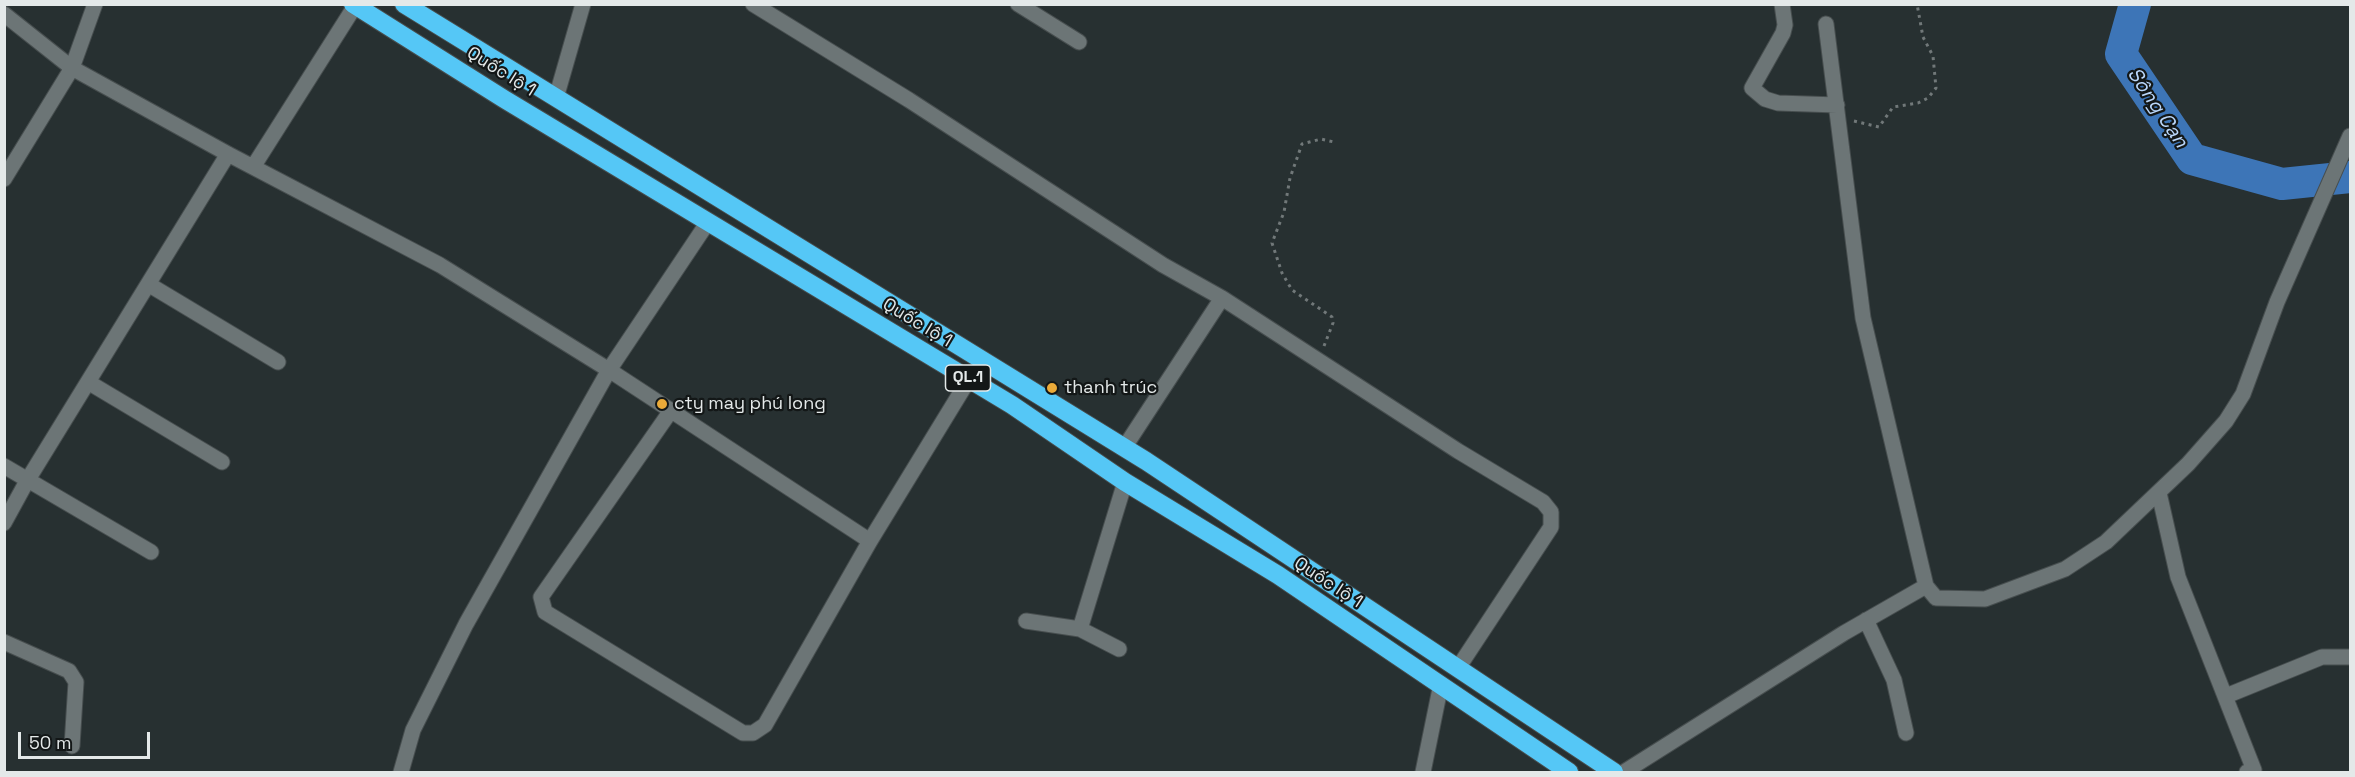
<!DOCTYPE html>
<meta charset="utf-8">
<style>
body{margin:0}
#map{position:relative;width:2355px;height:777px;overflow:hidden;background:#273031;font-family:"Space Grotesk",sans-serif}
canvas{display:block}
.frame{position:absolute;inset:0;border:6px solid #e4e9e9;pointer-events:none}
.scale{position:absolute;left:18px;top:732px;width:132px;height:27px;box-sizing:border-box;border:3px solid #e4e9e9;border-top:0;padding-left:8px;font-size:18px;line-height:21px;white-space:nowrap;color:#e4e9e9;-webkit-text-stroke:4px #131717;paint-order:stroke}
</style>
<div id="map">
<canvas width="2355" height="777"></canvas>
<div class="frame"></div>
<div class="scale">50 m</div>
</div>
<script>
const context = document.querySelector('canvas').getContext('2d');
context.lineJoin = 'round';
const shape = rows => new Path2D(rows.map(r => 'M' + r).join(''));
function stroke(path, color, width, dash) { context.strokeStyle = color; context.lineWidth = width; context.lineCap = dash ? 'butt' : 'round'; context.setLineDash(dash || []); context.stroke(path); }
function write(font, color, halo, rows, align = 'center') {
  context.font = font + ' "Space Grotesk",sans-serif'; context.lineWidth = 4.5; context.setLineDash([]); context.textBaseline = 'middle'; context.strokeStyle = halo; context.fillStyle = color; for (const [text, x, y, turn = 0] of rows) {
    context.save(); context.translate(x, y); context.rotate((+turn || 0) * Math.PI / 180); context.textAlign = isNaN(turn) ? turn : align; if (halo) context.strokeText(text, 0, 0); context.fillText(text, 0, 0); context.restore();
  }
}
stroke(shape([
 [2135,4,2121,54,2192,159,2282,184,2350,177]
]), '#3d75b7', 32);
const minor = shape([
 [753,4,909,100,1163,265,1222,298,1458,451,1543,502,1551,512,1551,527,1458,668],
 [1018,4,1079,42],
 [1782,4,1785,25,1783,33,1752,88,1765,99,1778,103,1837,105],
 [4,14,72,68,228,154,440,265,609,370,870,541,969,379],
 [1826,24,1863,318,1926,586],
 [556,98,583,4],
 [253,167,355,6],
 [4,179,72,68,95,4],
 [148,284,278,362],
 [88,382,222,462],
 [670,412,541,597,545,612,743,733,753,733,765,725,870,541],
 [1124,448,1222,298],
 [4,466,151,552],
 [2159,493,2178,577,2254,770,2247,772],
 [4,523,27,481,228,154],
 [1866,620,1894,680,1906,733],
 [1026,621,1080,629,1125,482],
 [1080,629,1119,649],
 [4,642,69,671,76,682,72,746],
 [2226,696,2322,657,2350,657],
 [401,772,413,730,466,624,609,370,708,222],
 [1423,772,1441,684],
 [1624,772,1844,633,1926,586,1936,598,1985,599,2065,569,2106,542,2188,464,2226,421,2243,394,2277,302,2350,136]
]);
const highway = shape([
 [353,4,504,99,1012,405,1125,482,1278,575,1569,772],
 [404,4,1146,461,1614,772]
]);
stroke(minor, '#474e4f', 17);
stroke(highway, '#474e4f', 20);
stroke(shape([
 [1854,121,1879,127,1893,107,1918,103,1928,98,1936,88,1933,56,1923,37,1917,4],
 [1324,346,1333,323,1332,317,1292,290,1282,273,1272,243,1284,212,1290,178,1302,144,1321,139,1334,142]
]), '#717879', 3, [3, 4.5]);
stroke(minor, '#6c7576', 15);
stroke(highway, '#55c7f6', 18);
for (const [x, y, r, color] of [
 [1052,388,6,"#eaaa39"],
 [662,404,6,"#eaaa39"]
]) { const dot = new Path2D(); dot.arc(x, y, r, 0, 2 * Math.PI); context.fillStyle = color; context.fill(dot); stroke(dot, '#131717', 2); }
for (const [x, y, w] of [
 [968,378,45]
]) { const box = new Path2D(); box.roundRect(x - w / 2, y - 13, w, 26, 4.5); context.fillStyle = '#131717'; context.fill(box); stroke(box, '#e4e9e9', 1.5); }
write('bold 16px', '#e4e9e9', null, [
 ["QL.1",968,378]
]);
write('18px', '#e4e9e9', '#131717', [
 ["Quốc lộ 1",501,72,32],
 ["Quốc lộ 1",917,323,31],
 ["Quốc lộ 1",1328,583,33]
]);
write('18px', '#e4e9e9', '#131717', [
 ["thanh trúc",1064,388],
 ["cty may phú long",674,404]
], 'left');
write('italic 20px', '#bad7fb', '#131717', [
 ["Sông Cạn",2157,108,56]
]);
</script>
